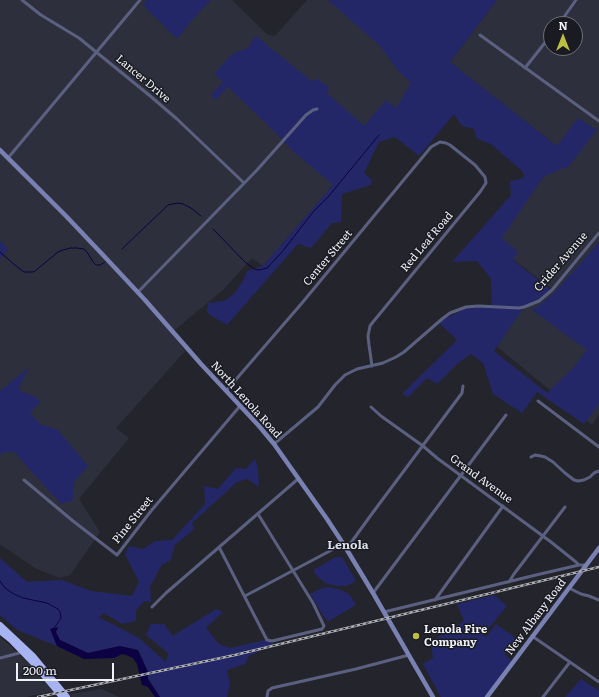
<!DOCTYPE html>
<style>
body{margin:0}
#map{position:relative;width:599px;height:697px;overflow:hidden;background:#24252c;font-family:Literata,serif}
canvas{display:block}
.north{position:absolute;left:543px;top:16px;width:40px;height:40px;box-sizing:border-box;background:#1a1b22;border:1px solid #707177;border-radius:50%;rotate:0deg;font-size:11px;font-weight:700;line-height:16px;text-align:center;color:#f1f2f7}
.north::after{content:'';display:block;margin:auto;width:14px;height:18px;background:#bdbf43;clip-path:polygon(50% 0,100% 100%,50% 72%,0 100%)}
.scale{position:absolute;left:16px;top:663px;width:98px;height:18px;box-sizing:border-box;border:2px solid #f1f2f7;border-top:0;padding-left:5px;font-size:12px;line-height:14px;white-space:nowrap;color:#f1f2f7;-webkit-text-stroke:3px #1a1b22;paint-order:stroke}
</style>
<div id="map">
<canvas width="599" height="697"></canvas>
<div class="north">N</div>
<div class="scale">200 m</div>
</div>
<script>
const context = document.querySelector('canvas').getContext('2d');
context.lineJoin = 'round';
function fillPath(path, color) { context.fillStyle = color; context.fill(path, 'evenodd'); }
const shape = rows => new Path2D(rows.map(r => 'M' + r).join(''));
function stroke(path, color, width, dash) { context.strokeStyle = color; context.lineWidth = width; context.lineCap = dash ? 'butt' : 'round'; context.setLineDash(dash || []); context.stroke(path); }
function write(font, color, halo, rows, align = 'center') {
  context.font = font + ' Literata,serif'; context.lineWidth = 3; context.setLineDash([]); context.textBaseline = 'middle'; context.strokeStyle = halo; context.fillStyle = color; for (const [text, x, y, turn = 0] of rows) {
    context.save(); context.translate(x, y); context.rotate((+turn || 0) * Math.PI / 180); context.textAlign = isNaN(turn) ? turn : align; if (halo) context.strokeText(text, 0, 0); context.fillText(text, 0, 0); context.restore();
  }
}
fillPath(shape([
 [0,0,147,0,143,5,194,18,211,0,232,0,268,35,275,36,307,0,329,0,419,78,397,109,333,185,263,266,252,258,223,290,171,333,185,351,116,428,129,438,79,499,100,532,70,575,59,578,35,568,0,544],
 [497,0,599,0,599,414,592,425,482,334,499,307,534,303,552,289,493,244,563,151,450,62],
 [551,24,575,24,575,48,551,48],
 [0,637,8,644,38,673,53,691,26,697,0,697],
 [102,689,119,697,72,697,70,694]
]), '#2d303c');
fillPath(shape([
 [147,0,211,0,194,18,177,39,143,5],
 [328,0,497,0,450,62,557,146,578,118,597,130,569,166,544,176,502,238,518,252,513,260,551,290,530,305,524,307,494,351,547,393,573,368,587,350,532,310,546,300,556,291,599,242,599,404,584,424,537,392,522,413,493,394,483,363,471,354,457,364,437,384,427,378,408,397,402,394,457,340,438,322,469,307,492,308,491,279,477,261,452,262,511,195,510,181,524,178,523,172,491,144,477,139,474,129,462,126,454,114,419,156,395,137,379,142,364,173,372,180,371,185,342,194,341,222,332,223,311,248,298,244,227,325,207,313,208,303,224,301,234,294,244,279,247,271,263,266,333,185,293,151,276,133,228,87,216,100,211,95,223,82,214,74,232,54,248,48,253,39,257,36,268,46,313,82,316,78,329,87,327,94,333,98,364,126,386,100,396,108,411,83,399,72,380,46],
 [0,241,8,249,0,259],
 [29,367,18,390,35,397,41,401,30,413,40,424,58,430,88,466,74,482,73,500,61,504,14,452,3,452,0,455,0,391],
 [255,459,258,468,259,487,247,479,237,482,192,523,194,529,175,545,170,561,162,564,150,587,151,602,145,601,136,610,136,621,122,624,104,613,99,617,139,638,166,662,168,653,146,635,151,624,164,624,173,636,216,609,223,612,206,628,219,644,230,648,269,639,273,645,249,656,245,664,227,670,230,684,227,697,160,697,148,678,148,672,138,650,120,646,88,653,60,640,56,632,58,628,51,629,57,646,17,630,0,615,0,558,27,582,62,580,91,591,132,596,139,582,125,554,129,546,143,549,155,541,172,540,205,504,204,486,218,489,236,468,246,469],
 [336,557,342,557,356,581,346,586,336,586,325,583,316,575,313,570],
 [327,587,338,589,345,592,350,595,356,605,329,621,326,620,310,594,320,589],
 [494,595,507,606,483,635,486,637,496,624,517,639,505,655,513,662,486,697,441,697,423,664,433,658,431,642,464,621,457,604],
 [581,679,599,691,599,697,565,697]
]), '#242767');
fillPath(shape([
 [58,627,56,632,60,640,88,653,120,646,138,650,148,672,148,679,160,697,155,697,148,687,142,685,137,664,133,658,126,655,122,654,114,658,84,659,57,646,50,629]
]), '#0c0143');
stroke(shape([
 [213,229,245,262,254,269,259,270,267,268,282,252,313,212,328,197,379,135],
 [122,249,168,205,178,203,183,204,191,208,201,216],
 [0,252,16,266,24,272,33,272,35,271,58,252,63,250,70,248,77,248,84,249,87,252,93,262,96,265,100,265,105,262],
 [0,581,4,587,12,593,23,598,47,603,58,609,60,612,61,618,54,628]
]), '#0c0143', 1);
stroke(shape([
 [22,0,41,15,79,38,149,95,177,119,244,183],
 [559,24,576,0],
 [480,35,599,121],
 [525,68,551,35],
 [8,158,140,0],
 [138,292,257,170,306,115,313,110,317,109],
 [226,391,302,303,402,182,431,147,440,142,446,143,450,145,475,165,485,177,486,183,480,192,373,322,370,326,368,336,369,345,372,366],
 [538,401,599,447],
 [371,407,381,416,423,446,437,458,551,542,576,562,579,565],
 [274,444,318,407,335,385,345,375,357,369,383,363,396,357,404,352,442,319,450,313,466,307,478,306,519,308,524,307,539,301,552,290,599,233],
 [531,457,535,455,541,456,545,457,553,462,565,473,574,480,578,481,584,480,590,477,594,473,599,471],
 [24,480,73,521,117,555,151,511,240,406],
 [219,547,267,640,272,641,322,629,324,626,313,603,258,514],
 [345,548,350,544,371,515,462,393,463,386],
 [509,582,514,574,565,507],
 [569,588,581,594,589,596,599,600],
 [373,593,506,415],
 [245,596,343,544],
 [435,600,503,506],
 [152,607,166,593,298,479],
 [384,612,536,575,579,565,586,565],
 [532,636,599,682],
 [0,658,23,652],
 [267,697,268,691,272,688,356,669,409,655],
 [543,697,570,662]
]), '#5b6080', 3);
stroke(shape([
 [0,150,66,216,103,255,145,300,201,364,259,426,274,444,327,519,344,545,373,593,433,697],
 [487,697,599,548]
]), '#7981b3', 4.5);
stroke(shape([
 [0,625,33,656,67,697],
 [0,631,11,640,36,666,62,697]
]), '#a8b3f2', 6);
const rail = shape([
 [38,697,235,655,599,567]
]);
stroke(rail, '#aeafb5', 2.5);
stroke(rail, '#1a1b22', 1, [3]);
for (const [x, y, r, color] of [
 [416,636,4,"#bdbf43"]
]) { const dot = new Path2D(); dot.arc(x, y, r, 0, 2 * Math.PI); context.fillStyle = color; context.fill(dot); stroke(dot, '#1a1b22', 1.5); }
write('11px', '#f1f2f7', '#1a1b22', [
 ["Lancer Drive",143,79,40],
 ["Red Leaf Road",427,242,-50],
 ["Center Street",328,258,-50],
 ["Crider Avenue",561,262,-49],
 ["North Lenola Road",246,400,48],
 ["Grand Avenue",481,479,36],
 ["Pine Street",133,520,-51],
 ["New Albany Road",536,617,-53]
]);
write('bold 11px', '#f1f2f7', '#1a1b22', [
 ["Lenola Fire",424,630],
 ["Company",424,643]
], 'left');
write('bold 12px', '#dbdde7', '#1a1b22', [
 ["Lenola",348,545]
]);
</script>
